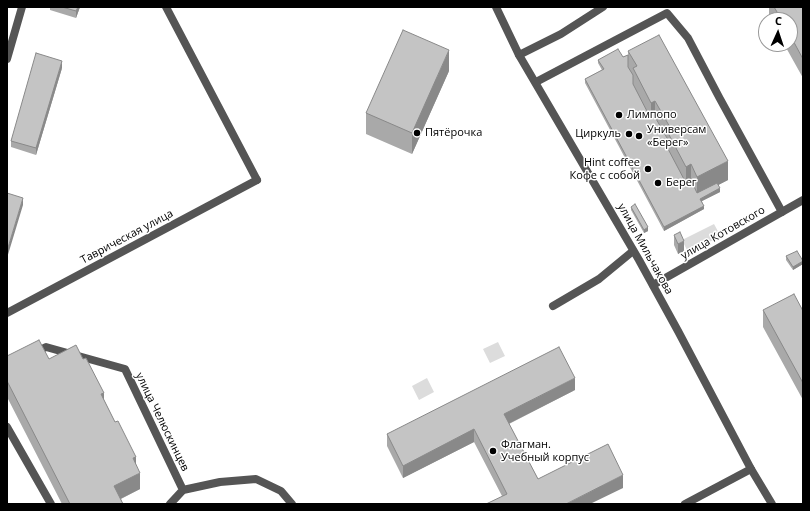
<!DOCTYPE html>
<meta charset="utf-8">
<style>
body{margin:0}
#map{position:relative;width:810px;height:511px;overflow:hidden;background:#fff;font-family:"Open Sans",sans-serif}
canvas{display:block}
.frame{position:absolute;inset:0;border:8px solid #000;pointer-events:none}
.north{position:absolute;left:758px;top:12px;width:40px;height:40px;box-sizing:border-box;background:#fff;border:1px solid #999;border-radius:50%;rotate:3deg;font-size:11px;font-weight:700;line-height:16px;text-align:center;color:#000}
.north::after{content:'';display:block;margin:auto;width:14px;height:18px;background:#000;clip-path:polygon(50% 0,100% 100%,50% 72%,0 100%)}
</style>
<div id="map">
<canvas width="810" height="511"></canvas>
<div class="frame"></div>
<div class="north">С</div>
</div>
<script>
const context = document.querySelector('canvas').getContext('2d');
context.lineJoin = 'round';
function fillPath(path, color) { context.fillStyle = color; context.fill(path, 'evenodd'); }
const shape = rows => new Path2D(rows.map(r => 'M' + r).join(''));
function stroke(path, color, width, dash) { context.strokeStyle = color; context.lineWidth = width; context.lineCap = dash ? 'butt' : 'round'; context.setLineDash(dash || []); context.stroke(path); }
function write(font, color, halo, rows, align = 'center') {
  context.font = font + ' "Open Sans",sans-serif'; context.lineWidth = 3; context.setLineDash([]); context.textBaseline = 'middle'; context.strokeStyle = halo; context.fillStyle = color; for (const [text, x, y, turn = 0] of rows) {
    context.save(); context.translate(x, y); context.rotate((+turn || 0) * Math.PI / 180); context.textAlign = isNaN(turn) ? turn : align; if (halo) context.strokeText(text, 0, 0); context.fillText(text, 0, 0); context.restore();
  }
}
fillPath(shape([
 [714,224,720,235,720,237,688,252,682,240],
 [498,342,505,356,490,363,483,349],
 [427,378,434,392,419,400,412,386]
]), '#dcdcdc');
stroke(shape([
 [166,7,257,180],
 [519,55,561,34,603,7],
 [536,82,667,13,688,38,719,97,782,212],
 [553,306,599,279,633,251],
 [34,353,46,347,125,369,183,490,220,482,256,479,281,491,292,504],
 [7,427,51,504],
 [170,504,183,490],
 [685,504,751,469]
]), '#555', 8);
stroke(shape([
 [7,59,22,7],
 [653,285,803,200],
 [7,313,257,180]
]), '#555', 8);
stroke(shape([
 [496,7,519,55,639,260,678,331,751,469,772,504]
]), '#555', 8);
fillPath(shape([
 [50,7,80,7,76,18,50,10],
 [769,7,803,7,803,78,784,44,790,44,790,20,771,20,769,17],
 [628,51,728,180,718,185,720,192,702,201,704,209,664,231,585,83,585,79,602,70,598,63,598,60,623,57,628,55],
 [62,68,36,155,11,147,11,141],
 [449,71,412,154,366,134,366,113],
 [631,207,648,231,644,233,631,210],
 [674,235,684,251,678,254,674,245],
 [786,256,803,264,793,270,786,260],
 [763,310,803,311,803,400,763,327],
 [7,356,49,359,104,400,136,465,140,489,121,499,123,504,62,504,7,397],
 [575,390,509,424,538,479,623,488,502,496,474,442,403,478,387,446,387,434]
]), '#a9a9a9');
fillPath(shape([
 [78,7,80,7,76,18,76,11],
 [449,50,449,71,412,154,412,133],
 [62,61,62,68,36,155,36,148],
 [655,101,655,121,651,123,651,103],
 [728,161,728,180,697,196,697,177],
 [691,164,691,184,686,186,686,167],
 [720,188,720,192,700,202,700,199],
 [23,198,23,205,7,258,7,251],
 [704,206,704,209,664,231,664,227],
 [648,227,648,231,644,233,644,230],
 [684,241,684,251,678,254,678,244],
 [803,261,803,264,793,270,793,267],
 [575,378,575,390,504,426,504,414],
 [104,393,104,409,101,394],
 [474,429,474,442,403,478,403,466],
 [136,457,136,473,133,458],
 [140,473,140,489,114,502,114,486],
 [623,475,623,488,590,504,566,504]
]), '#898989');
const building = shape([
 [62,7,78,7,76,11,62,7],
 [774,7,803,7,803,59,790,35,790,20,782,20,774,7],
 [403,30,449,50,412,133,366,113,403,30],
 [659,35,728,161,697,177,691,164,686,167,667,131,671,129,655,101,651,103,633,68,637,66,628,51,659,35],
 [618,49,623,57,628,55,628,67,633,75,633,84,651,119,655,117,667,138,667,147,686,183,691,180,697,193,717,183,720,188,700,199,704,206,664,227,585,79,604,69,598,60,618,49],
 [36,53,62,61,36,148,11,141,36,53],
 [7,193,23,198,7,251,7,193],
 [635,204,648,227,644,230,631,207,635,204],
 [680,232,684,241,678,244,674,235,680,232],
 [797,251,803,261,793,267,786,256,797,251],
 [794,294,803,311,803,383,763,310,794,294],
 [39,340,49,359,76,345,83,359,86,358,104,393,101,394,115,422,118,421,136,457,133,458,140,473,114,486,123,504,70,504,7,381,7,356,39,340],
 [559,347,575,378,504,414,538,479,608,444,623,475,566,504,486,504,507,494,474,429,403,466,387,434,559,347]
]);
fillPath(building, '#c4c4c4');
stroke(building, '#898989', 1);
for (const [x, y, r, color] of [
 [619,115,4,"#000"],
 [417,133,4,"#000"],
 [629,134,4,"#000"],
 [639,136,4,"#000"],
 [648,169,4,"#000"],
 [658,183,4,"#000"],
 [493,451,4,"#000"]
]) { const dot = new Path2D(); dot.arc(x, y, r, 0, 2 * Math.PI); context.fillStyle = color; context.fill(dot); stroke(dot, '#fff', 1.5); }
write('11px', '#000', '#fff', [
 ["Лимпопо",627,115],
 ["Универсам",647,130],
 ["«Берег»",647,143],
 ["Пятёрочка",425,133],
 ["Циркуль",621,134,"right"],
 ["Hint coffee",640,163,"right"],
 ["Кофе с собой",640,176,"right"],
 ["Берег",666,183],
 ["Флагман.",501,445],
 ["Учебный корпус",501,458]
], 'left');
write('11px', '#000', '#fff', [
 ["улица Котовского",723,233,-30],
 ["Таврическая улица",127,237,-28],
 ["улица Мильчакова",645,249,61],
 ["улица Челюскинцев",162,422,64]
]);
</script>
